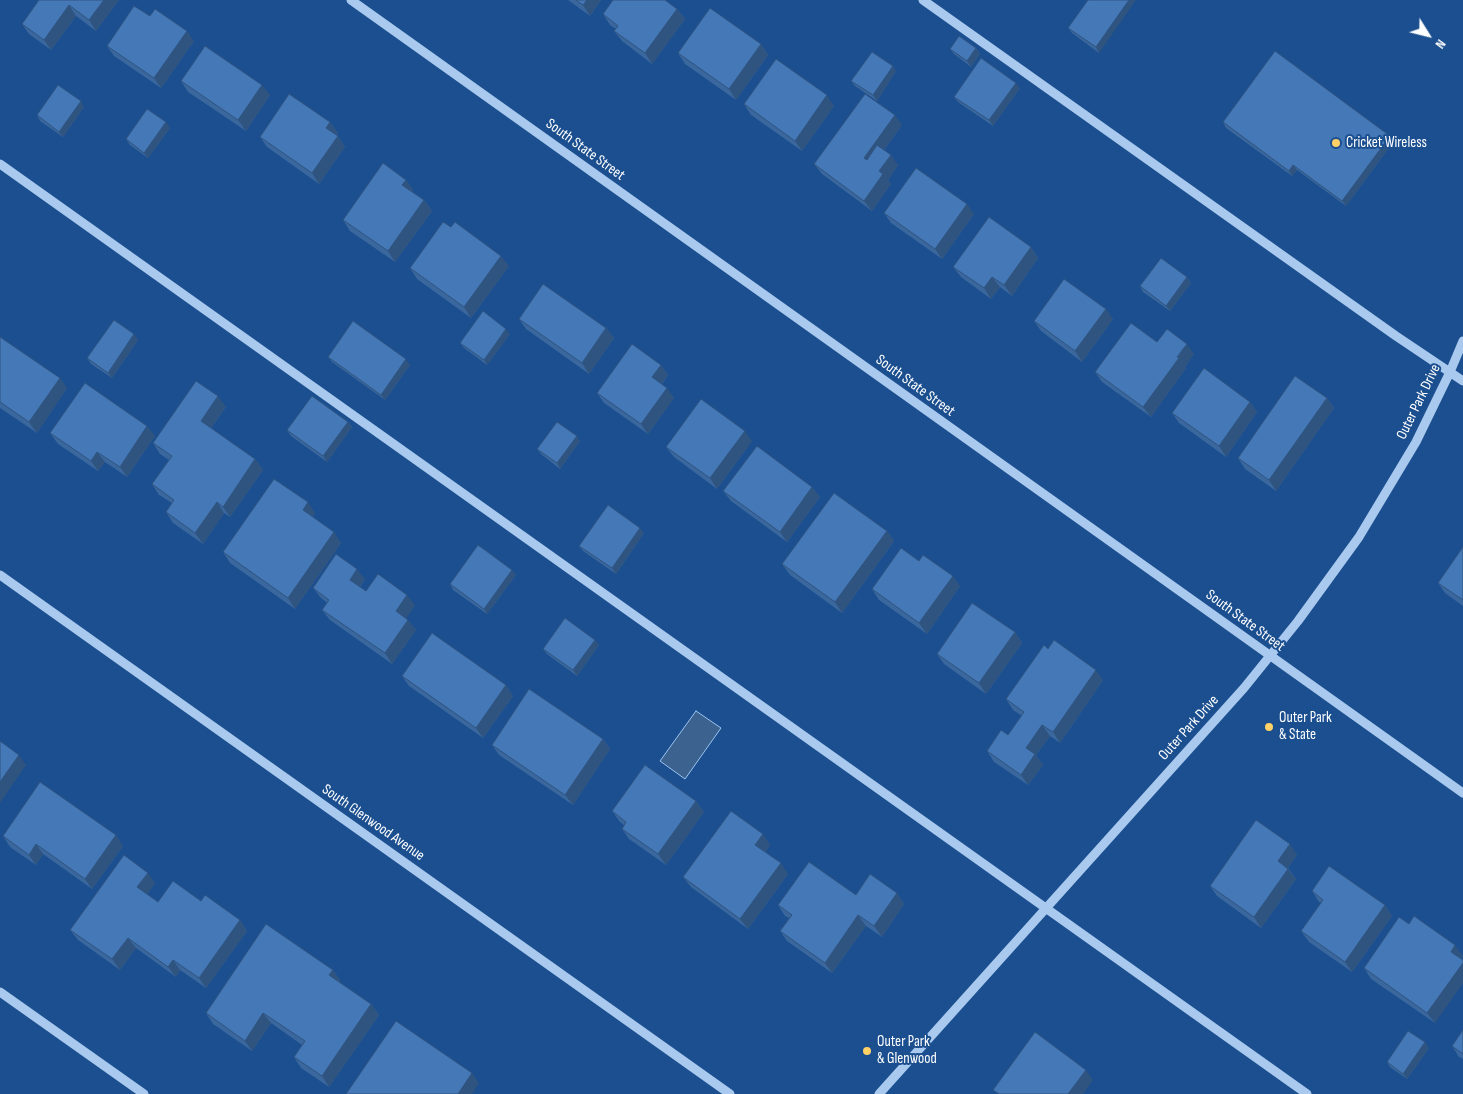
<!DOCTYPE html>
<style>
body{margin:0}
#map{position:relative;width:1463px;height:1094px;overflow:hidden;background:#1b4f8f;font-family:"Sofia Sans Condensed",sans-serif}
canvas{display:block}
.north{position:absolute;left:1403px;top:10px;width:50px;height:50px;-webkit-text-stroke:4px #1b4f8f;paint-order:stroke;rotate:126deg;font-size:14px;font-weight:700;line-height:20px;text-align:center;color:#fff}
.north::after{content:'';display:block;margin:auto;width:18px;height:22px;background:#fff;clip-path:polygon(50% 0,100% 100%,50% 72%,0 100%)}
</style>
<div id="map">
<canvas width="1463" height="1094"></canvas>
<div class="north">N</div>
</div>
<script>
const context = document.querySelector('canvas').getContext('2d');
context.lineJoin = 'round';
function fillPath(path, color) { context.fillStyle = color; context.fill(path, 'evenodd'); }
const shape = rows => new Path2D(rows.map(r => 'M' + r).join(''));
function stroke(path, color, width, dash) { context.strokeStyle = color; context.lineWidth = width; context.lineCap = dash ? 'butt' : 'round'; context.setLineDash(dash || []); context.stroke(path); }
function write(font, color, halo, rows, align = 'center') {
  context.font = font + ' "Sofia Sans Condensed",sans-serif'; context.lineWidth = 4; context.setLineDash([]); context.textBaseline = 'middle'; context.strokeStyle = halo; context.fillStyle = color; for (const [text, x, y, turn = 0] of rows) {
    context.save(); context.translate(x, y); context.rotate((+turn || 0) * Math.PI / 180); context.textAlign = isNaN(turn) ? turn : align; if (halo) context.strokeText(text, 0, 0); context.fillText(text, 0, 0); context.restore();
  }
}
const water = shape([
 [696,711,721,728,685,779,660,761,696,711]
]);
fillPath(water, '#3c6290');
stroke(water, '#9cc4f0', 1);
stroke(shape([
 [351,0,1463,793],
 [923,0,1396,336,1463,381],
 [0,164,1307,1094],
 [0,575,730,1094],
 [0,992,144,1094],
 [879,1094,1244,688,1298,621,1359,537,1416,442,1450,372,1463,341]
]), '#a9c9ee', 9);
fillPath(shape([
 [39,0,119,0,96,31,76,16,51,50,29,34,22,24],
 [568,0,601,0,590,16],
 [1088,0,1099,53,1072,33,1068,28],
 [677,9,685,19,652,64,622,41,614,31,616,29,610,25,603,14],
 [150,16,194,41,161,88,114,56,107,46],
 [761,44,768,55,736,100,685,64,678,53],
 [976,48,980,54,971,67,954,54,950,49],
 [896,71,877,101,855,86,851,81],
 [181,81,270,95,246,131,188,92],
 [1020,88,993,126,958,102,954,97],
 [744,104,834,106,802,151,751,115],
 [84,107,63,137,40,121,37,115],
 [330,122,338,133,336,135,338,136,345,147,319,184,267,147,260,137],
 [1223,122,1394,141,1346,206,1297,170,1292,176,1226,128],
 [902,125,884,150,898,165,888,180,891,184,872,211,822,174,814,164],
 [170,128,148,158,130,145,126,139],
 [406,180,413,190,412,192,424,200,432,211,395,262,350,231,343,220],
 [884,213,974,214,942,259,891,223],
 [1031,247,1038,258,1012,296,1000,287,991,299,961,277,953,267],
 [509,266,471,318,417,279,410,268],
 [1187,277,1191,283,1170,311,1143,292,1140,286],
 [519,319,606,328,614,338,589,374,526,329],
 [1113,319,1082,362,1041,331,1034,321],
 [510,334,487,365,464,348,460,343],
 [0,337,67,388,37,433,0,408],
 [138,340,112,378,91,364,87,358],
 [1157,342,1194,354,1185,367,1186,368,1151,417,1102,382,1095,372],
 [328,357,410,365,385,400,332,362],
 [661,365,668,375,662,384,674,398,648,434,604,403,597,393],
 [1327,398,1334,408,1276,491,1245,469,1238,458],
 [1250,402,1257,412,1226,457,1179,423,1172,413],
 [226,407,211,428,255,459,263,470,230,517,224,513,203,544,173,523,166,512,172,503,159,495,152,484,169,460,160,454,153,443],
 [348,422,352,427,327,462,291,436,287,430],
 [50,433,155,436,127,477,105,462,98,471,58,444],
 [580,441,560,469,541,454,537,449],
 [752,441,717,489,674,457,666,447],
 [812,487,820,497,787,542,731,501,723,491],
 [315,513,312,517,341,543,295,609,230,563,223,552],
 [887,531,894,541,842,613,790,575,782,564],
 [644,533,616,574,583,551,579,546],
 [1463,547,1463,606,1445,593,1438,583],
 [919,561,960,586,927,634,879,600,872,589],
 [516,575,487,614,453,590,450,584],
 [365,579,360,587,366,591,415,605,406,618,416,630,392,664,330,620,322,610,327,603,321,598,313,588],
 [1015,632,1022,643,986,694,944,664,937,654],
 [599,645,577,676,547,654,543,649],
 [1048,649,1103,680,1060,743,1050,736,1036,755,1043,765,1028,785,994,762,987,751,1008,735,1022,716,1013,710,1006,699],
 [402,676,506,685,513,696,483,738,409,686],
 [603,739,610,749,573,805,499,755,492,745],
 [696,801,704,812,666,865,629,839,622,829,624,825,620,822,612,811],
 [3,836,123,846,92,889,43,854,36,865,10,847],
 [770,845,765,852,788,874,748,929,691,887,683,877],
 [1297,855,1288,868,1296,879,1261,928,1217,896,1210,886],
 [155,883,147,894,158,902,201,901,240,920,247,931,206,988,180,970,176,977,136,948,120,970,78,940,70,930],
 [1312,891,1385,905,1392,916,1352,972,1309,942,1301,931,1321,903,1319,902],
 [897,893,904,904,882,937,866,926,832,973,787,941,780,931,789,918,785,916,778,905,856,895],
 [1409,924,1463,956,1461,959,1435,1023,1371,979,1364,968],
 [333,970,340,980,339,982,371,1004,379,1015,329,1087,301,1068,294,1057,302,1045,271,1023,252,1051,213,1024,206,1013],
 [1463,1030,1463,1059,1459,1057,1452,1046],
 [1429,1048,1407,1079,1390,1067,1387,1062]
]), '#3a679d');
fillPath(shape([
 [104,0,119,0,96,31,89,20],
 [587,0,601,0,590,16,583,5],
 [1129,0,1136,0,1099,53,1096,47],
 [69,5,76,16,51,50,44,40],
 [677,9,685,19,652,64,645,53],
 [187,31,194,41,161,88,154,78],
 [761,44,768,55,736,100,729,89],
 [976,48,980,54,971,67,967,61],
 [893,66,896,71,877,101,873,95],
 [1016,83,1020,88,993,126,989,120],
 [262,85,270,95,246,131,238,120],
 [827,95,834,106,802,151,795,141],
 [81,101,84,107,63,137,59,132],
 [895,115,902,125,871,168,864,158],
 [166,122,170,128,148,158,144,153],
 [330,122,338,133,333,139,326,128],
 [338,136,345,147,319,184,312,173],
 [1390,136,1394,141,1346,206,1342,201],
 [891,155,898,165,888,180,891,184,872,211,864,201,879,171],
 [1293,165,1297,170,1292,176,1289,171],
 [406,180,413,190,410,195,402,185],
 [424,200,432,211,395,262,388,251],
 [967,204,974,214,942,259,935,249],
 [1031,247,1038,258,1012,296,1004,285],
 [501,256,509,266,471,318,464,307],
 [992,277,1000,287,991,299,984,288],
 [1187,277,1191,283,1170,311,1166,306],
 [1106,309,1113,319,1082,362,1075,351],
 [606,328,614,338,589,374,582,363],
 [506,329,510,334,487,365,484,360],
 [134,334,138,340,112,378,108,373],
 [1187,344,1194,354,1185,367,1186,368,1151,417,1143,407],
 [406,359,410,365,385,400,381,395],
 [661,365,668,375,659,387,652,377],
 [60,378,67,388,37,433,29,422],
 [667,388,674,398,648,434,641,424],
 [218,396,226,407,208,432,201,421],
 [1327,398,1334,408,1276,491,1269,480],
 [1250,402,1257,412,1226,457,1219,446],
 [348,422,352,427,327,462,323,456],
 [147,426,155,436,127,477,120,467],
 [745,431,752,441,717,489,710,478],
 [577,436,580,441,560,469,557,463],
 [97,452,105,462,98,471,91,461],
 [255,459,263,470,230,517,223,507],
 [812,487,820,497,787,542,780,532],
 [217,502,224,513,203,544,195,533],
 [308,502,315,513,310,521,303,510],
 [640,528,644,533,616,574,612,568],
 [887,531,894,541,842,613,835,602],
 [334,532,341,543,295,609,288,598],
 [357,569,365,579,357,590,350,580],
 [512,570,516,575,487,614,484,609],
 [953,576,960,586,927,634,919,623],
 [407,595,415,605,404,622,396,611],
 [408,620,416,630,392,664,385,653],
 [1015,632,1022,643,986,694,979,683],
 [595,640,599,645,577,676,573,670],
 [1096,670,1103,680,1060,743,1053,732],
 [506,685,513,696,483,738,476,728],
 [1042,725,1050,736,1036,755,1043,765,1028,785,1021,775,1026,748],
 [603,739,610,749,573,805,565,795],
 [19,755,26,765,0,803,0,782],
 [696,801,704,812,666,865,658,854],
 [763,834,770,845,763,855,755,845],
 [116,835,123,846,92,889,85,879],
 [36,844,43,854,36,865,29,855],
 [1290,844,1297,855,1285,872,1278,861],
 [781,863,788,874,748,929,740,919],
 [1288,869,1296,879,1261,928,1254,917],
 [148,873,155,883,145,898,137,887],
 [897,893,904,904,882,937,874,926],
 [1385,905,1392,916,1352,972,1345,962],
 [858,915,866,926,832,973,825,963],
 [240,920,247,931,206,988,199,978],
 [128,938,136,948,120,970,112,959],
 [1455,945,1463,956,1458,962,1451,952],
 [173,960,180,970,176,977,168,967],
 [1463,963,1463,983,1435,1023,1427,1013],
 [333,970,340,980,337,986,329,975],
 [371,1004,379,1015,329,1087,322,1076],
 [263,1013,271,1023,252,1051,245,1041],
 [1425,1042,1429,1048,1407,1079,1403,1074],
 [1086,1070,1093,1080,1083,1094,1068,1094],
 [472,1073,479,1083,472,1094,458,1094]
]), '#305480');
const building = shape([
 [39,0,104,0,89,20,69,5,44,40,22,24,39,0],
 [576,0,587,0,583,5,576,0],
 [613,0,665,0,677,9,645,53,614,31,618,26,603,14,613,0],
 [1088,0,1129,0,1096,47,1068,28,1088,0],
 [134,6,150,16,155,9,187,31,154,78,107,46,134,6],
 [710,8,761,44,729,89,678,53,710,8],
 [959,36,976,48,967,61,950,49,959,36],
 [205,46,262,85,238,120,181,81,205,46],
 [1275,51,1390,136,1342,201,1293,165,1289,171,1223,122,1275,51],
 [872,52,893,66,873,95,851,81,872,52],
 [981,58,1016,83,989,120,954,97,981,58],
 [776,59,827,95,795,141,744,104,776,59],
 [58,85,81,101,59,132,37,115,58,85],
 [289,94,330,122,326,128,338,136,312,173,260,137,289,94],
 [865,94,895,115,864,158,867,160,877,145,891,155,879,171,883,174,864,201,814,164,865,94],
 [147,109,166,122,144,153,126,139,147,109],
 [383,163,406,180,402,185,424,200,388,251,343,220,383,163],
 [916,168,967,204,935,249,884,213,916,168],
 [989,217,1031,247,1004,285,992,277,984,288,953,267,989,217],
 [443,222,451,227,455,222,501,256,464,307,410,268,443,222],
 [1161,258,1187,277,1166,306,1140,286,1161,258],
 [1064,279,1106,309,1075,351,1034,321,1064,279],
 [543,284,606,328,582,363,519,319,543,284],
 [483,311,506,329,484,360,460,343,483,311],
 [114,320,134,334,108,373,87,358,114,320],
 [353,321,406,359,381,395,328,357,353,321],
 [1131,323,1157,342,1167,329,1187,344,1177,357,1179,358,1143,407,1095,372,1131,323],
 [0,337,60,378,29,422,0,402,0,337],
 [632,344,661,365,652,377,667,388,641,424,597,393,632,344],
 [1204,368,1250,402,1219,446,1172,413,1204,368],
 [1295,376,1327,398,1269,480,1238,458,1295,376],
 [196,381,218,396,201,421,255,459,223,507,217,502,195,533,166,512,174,500,152,484,172,456,153,443,196,381],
 [85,383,147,426,120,467,97,452,91,461,50,433,85,383],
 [312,396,348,422,323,456,287,430,312,396],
 [701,399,745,431,710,478,666,447,701,399],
 [557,422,577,436,557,463,537,449,557,422],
 [757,446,812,487,780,532,723,491,757,446],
 [274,479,308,502,303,510,334,532,288,598,223,552,274,479],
 [834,493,887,531,835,602,782,564,834,493],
 [608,505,640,528,612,568,579,546,608,505],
 [478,545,512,570,484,609,450,584,478,545],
 [1463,547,1463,600,1438,583,1463,547],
 [901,548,919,561,923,555,953,576,919,623,872,589,901,548],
 [336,554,357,569,350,580,366,591,378,574,407,595,396,611,408,620,385,653,322,610,329,600,313,588,336,554],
 [972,603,1015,632,979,683,937,654,972,603],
 [565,618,595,640,573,670,543,649,565,618],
 [432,633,506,685,476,728,402,676,432,633],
 [1054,640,1096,670,1053,732,1042,725,1026,748,1035,754,1021,775,987,751,1001,730,1008,735,1024,712,1006,699,1044,645,1048,649,1054,640],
 [529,689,603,739,565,795,492,745,529,689],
 [0,741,19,755,0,782,0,741],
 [645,765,696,801,658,854,622,829,626,822,612,811,645,765],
 [40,782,116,835,85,879,36,844,29,855,3,836,40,782],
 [731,811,763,834,755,845,781,863,740,919,683,877,731,811],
 [1256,820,1290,844,1278,861,1288,869,1254,917,1210,886,1256,820],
 [124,855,148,873,137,887,158,902,173,881,201,901,205,895,240,920,199,978,173,960,168,967,128,938,112,959,70,930,124,855],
 [809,862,856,895,870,874,897,893,874,926,858,915,825,963,780,931,792,915,778,905,809,862],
 [1329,866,1385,905,1345,962,1301,931,1323,900,1312,891,1329,866],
 [1414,916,1455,945,1451,952,1463,960,1463,963,1427,1013,1364,968,1399,917,1409,924,1414,916],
 [266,924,333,970,329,975,371,1004,322,1076,294,1057,305,1041,263,1013,245,1041,206,1013,266,924],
 [396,1021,472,1073,458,1094,346,1094,396,1021],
 [1463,1030,1463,1054,1452,1046,1463,1030],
 [1408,1031,1425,1042,1403,1074,1387,1062,1408,1031],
 [1035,1032,1086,1070,1068,1094,999,1094,993,1090,1035,1032]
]);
fillPath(building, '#4478b7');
stroke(building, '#305480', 1);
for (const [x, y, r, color] of [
 [1336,143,5,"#ffd166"],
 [1269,727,5,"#ffd166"],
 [867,1051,5,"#ffd166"]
]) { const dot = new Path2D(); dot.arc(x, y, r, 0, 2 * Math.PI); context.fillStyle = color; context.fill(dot); stroke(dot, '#1b4f8f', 2); }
write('15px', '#fff', '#1b4f8f', [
 ["Cricket Wireless",1346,143],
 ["Outer Park",1279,718],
 ["& State",1279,735],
 ["Outer Park",877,1042],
 ["& Glenwood",877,1059]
], 'left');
write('15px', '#fff', '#1b4f8f', [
 ["South State Street",585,150,36],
 ["South State Street",915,386,36],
 ["Outer Park Drive",1419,402,-64],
 ["South State Street",1245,621,36],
 ["Outer Park Drive",1189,728,-48],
 ["South Glenwood Avenue",373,823,35]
]);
</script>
